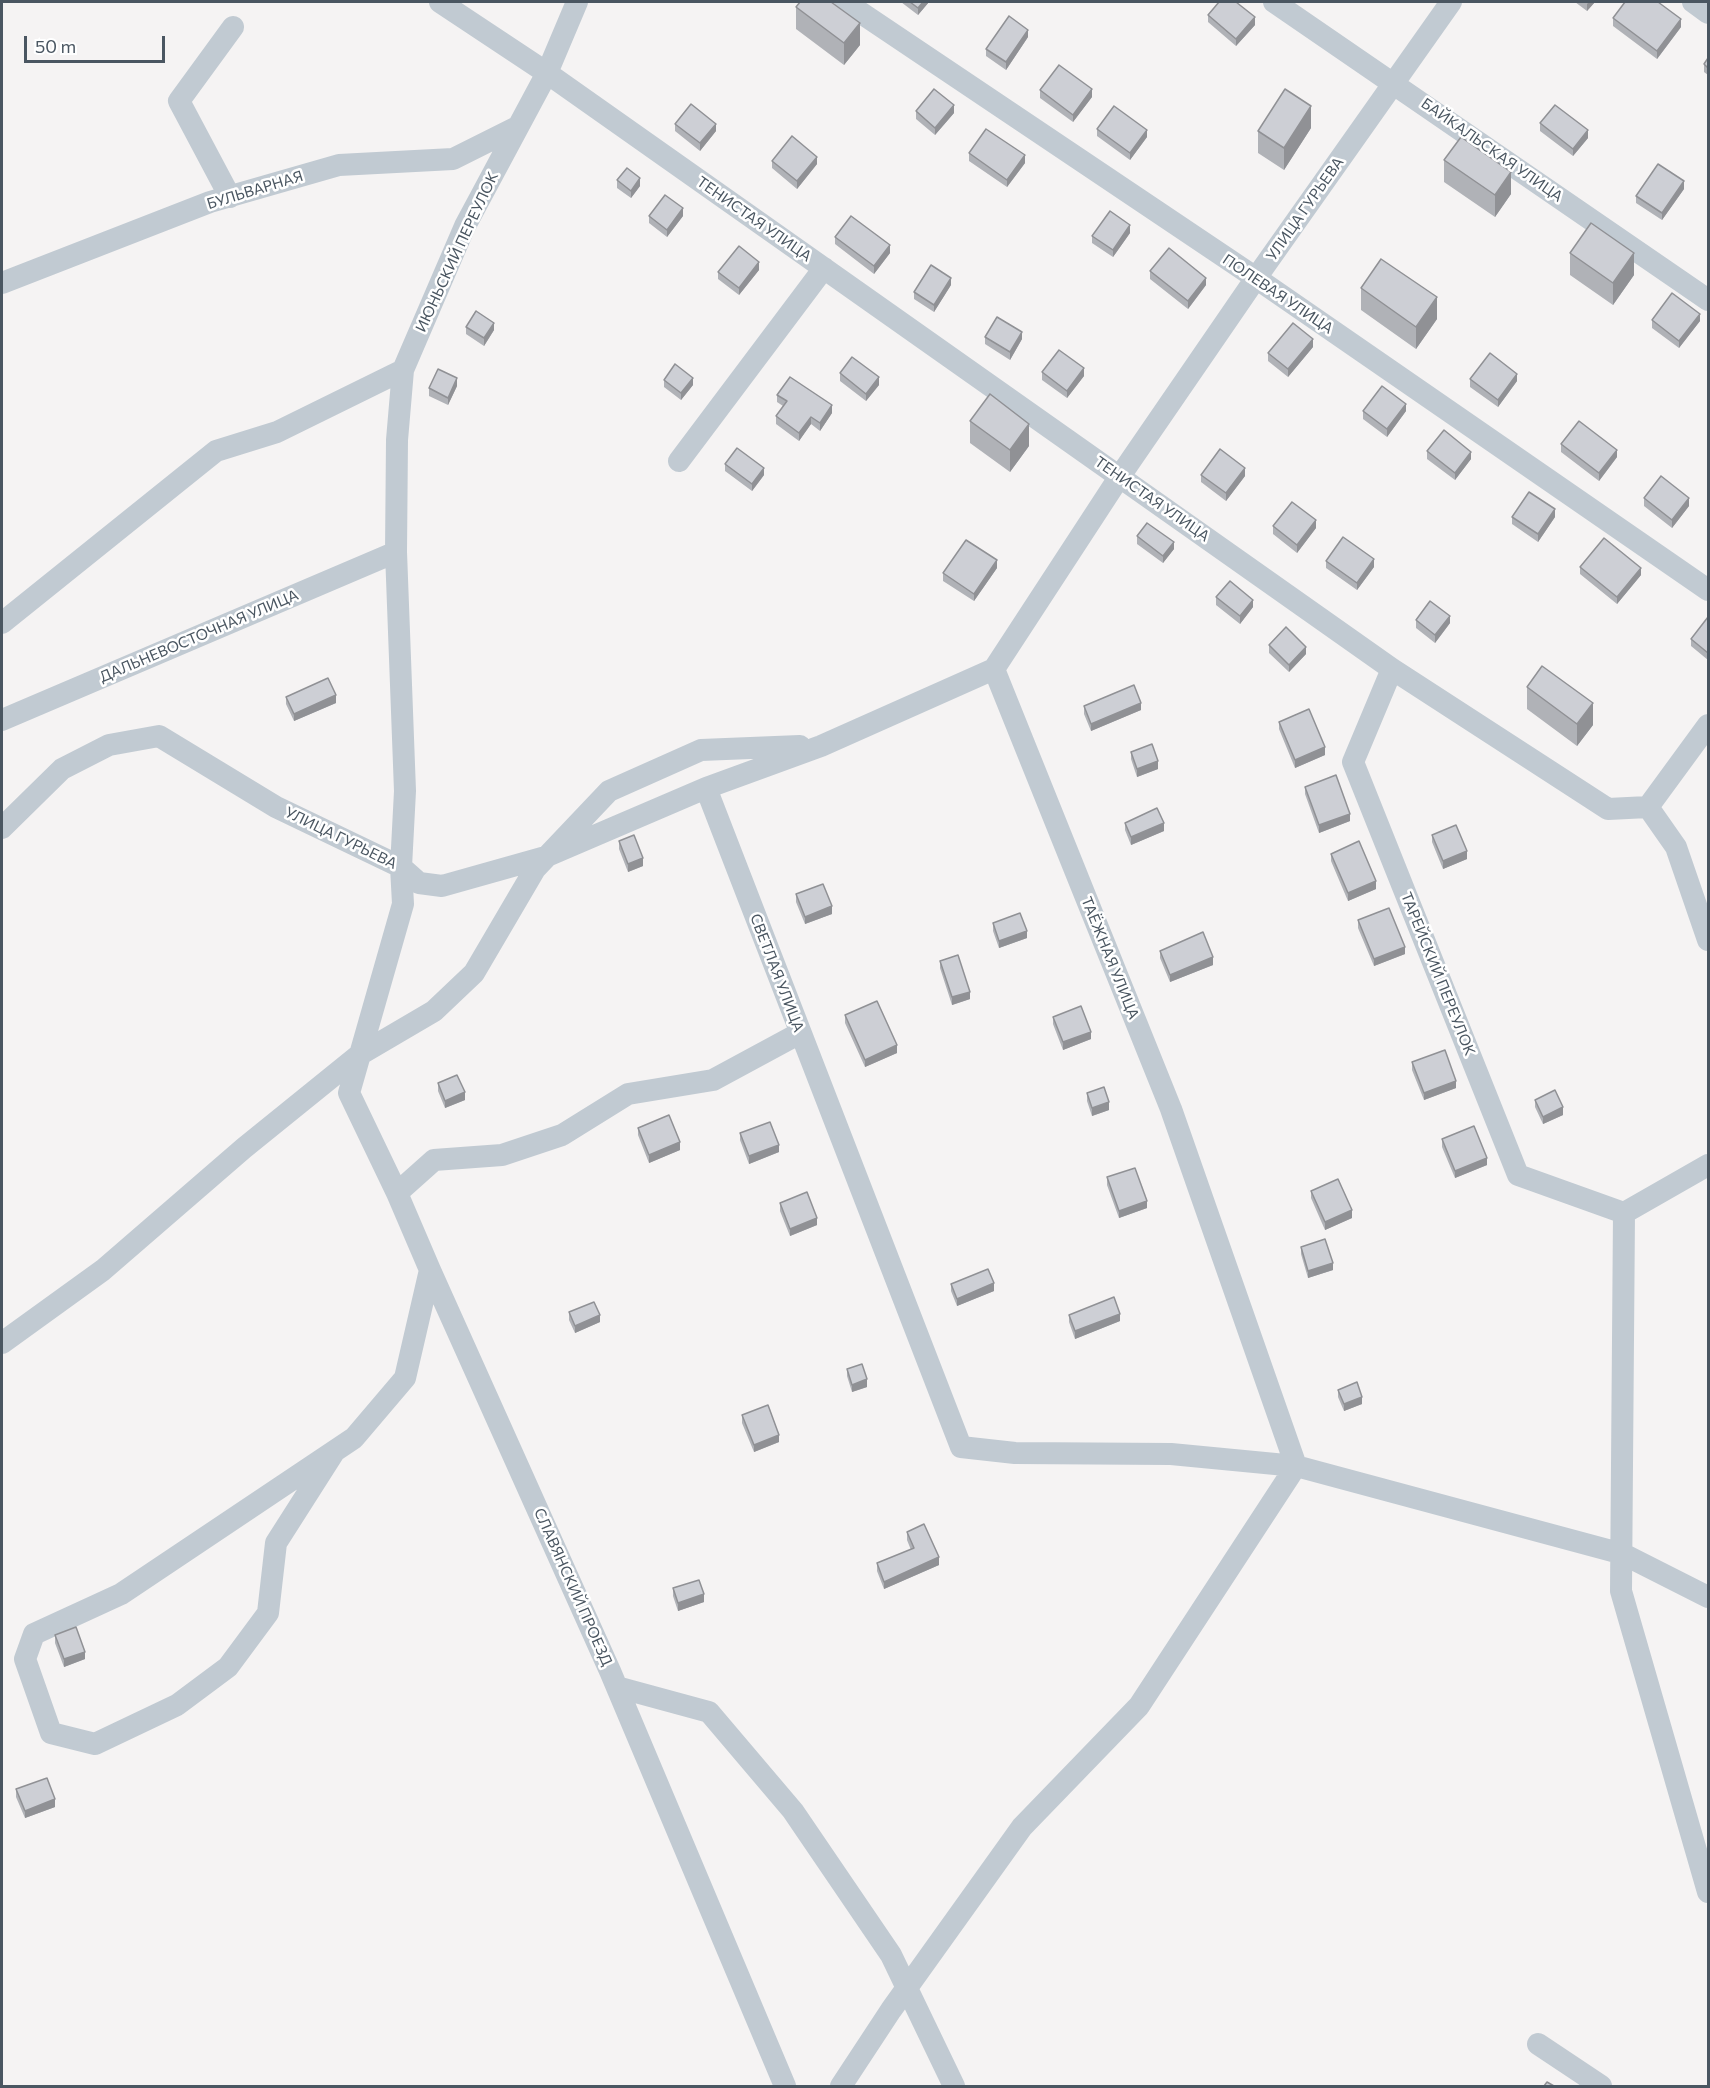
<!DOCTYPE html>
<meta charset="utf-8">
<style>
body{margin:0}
#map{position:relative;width:1710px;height:2088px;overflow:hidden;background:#f5f3f3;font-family:Commissioner,sans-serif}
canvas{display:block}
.frame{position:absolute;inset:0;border:3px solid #4a5661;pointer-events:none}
.scale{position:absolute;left:24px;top:36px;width:141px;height:27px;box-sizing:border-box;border:3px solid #4a5661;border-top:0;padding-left:8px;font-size:18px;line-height:21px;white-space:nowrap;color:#4a5661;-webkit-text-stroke:4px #fff;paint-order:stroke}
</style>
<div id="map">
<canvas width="1710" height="2088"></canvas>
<div class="frame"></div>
<div class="scale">50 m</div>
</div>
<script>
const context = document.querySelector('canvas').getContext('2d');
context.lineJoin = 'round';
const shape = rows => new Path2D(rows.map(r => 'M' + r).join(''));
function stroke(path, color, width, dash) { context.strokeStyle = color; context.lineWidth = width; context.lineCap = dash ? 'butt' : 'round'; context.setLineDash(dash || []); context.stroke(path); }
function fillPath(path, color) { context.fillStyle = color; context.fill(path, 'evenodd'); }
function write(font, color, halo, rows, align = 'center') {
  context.font = font + ' Commissioner,sans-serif'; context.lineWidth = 5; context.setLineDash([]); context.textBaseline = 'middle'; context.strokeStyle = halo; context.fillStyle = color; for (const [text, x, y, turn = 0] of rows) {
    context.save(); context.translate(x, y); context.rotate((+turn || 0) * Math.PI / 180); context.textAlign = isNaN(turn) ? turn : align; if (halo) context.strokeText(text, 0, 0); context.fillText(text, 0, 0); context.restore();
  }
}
stroke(shape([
 [440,2,547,73,1392,669,1608,809,1648,807,1676,847,1708,940],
 [577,2,547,73,465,226,403,370,397,440,396,552,405,791,401,867,403,904,349,1093,397,1193,430,1270,610,1671,785,2086],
 [845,2,1256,278,1708,590],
 [1274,2,1708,300],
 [1693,2,1708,13],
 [230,197,179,101,233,27],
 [2,283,210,202,339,165,453,159,517,127],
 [679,461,824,268],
 [2,623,216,451,277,432,403,370],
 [994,669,821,746,706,788,961,1447,1015,1453,1171,1454,1296,1466,1623,1554,1708,1597],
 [1392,669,1353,762,1518,1175,1624,1213],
 [2,720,396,552],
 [1648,807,1708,725],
 [2,828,62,769,109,745,159,736,276,807,401,867,419,883,442,886,545,857,706,788],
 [397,1193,434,1160,502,1155,562,1135,628,1094,713,1080,800,1033],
 [1624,1213,1621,1591,1708,1892],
 [1624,1213,1708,1165],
 [2,1343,103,1270,244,1148,359,1055,434,1011,474,973,535,869,609,791,701,750,800,746],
 [334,1452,276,1543,268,1613,228,1667,177,1705,95,1744,51,1733,25,1659,34,1634,121,1594,354,1438,405,1378,430,1270],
 [617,1687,709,1712,793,1811,891,1955,954,2086],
 [1538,2044,1601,2086],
 [841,2086,891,2010,1022,1827,1139,1706,1296,1466,1171,1109,994,669,1120,476,1256,278,1451,2]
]), '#c1cad2', 22);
fillPath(shape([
 [901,2,929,2,918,15],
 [1575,2,1595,2,1587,11],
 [796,7,860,45,844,65,796,29],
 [1208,15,1255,25,1236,46,1208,22],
 [1613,18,1681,27,1657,59,1613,26],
 [1028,37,1006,70,986,56,986,49],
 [1708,58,1708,75,1704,72,1704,64],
 [1040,90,1092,97,1073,122,1040,98],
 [916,111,954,113,935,135,916,119],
 [1540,123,1588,138,1573,156,1540,131],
 [675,124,716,131,700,151,675,131],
 [1311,128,1284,170,1258,153,1258,131],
 [1097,129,1147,137,1130,160,1097,136],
 [969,153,1025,163,1007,187,969,161],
 [1444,160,1511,194,1495,217,1444,182],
 [772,161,817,164,797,189,772,168],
 [617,180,640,186,631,198,617,188],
 [1684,189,1662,220,1636,203,1636,196],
 [649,216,683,216,667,237,649,223],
 [1130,233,1113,257,1092,243,1092,236],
 [835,237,890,253,874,274,835,244],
 [1570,253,1634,275,1613,305,1570,275],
 [759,270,739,295,718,279,718,272],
 [1150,271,1206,285,1188,309,1150,279],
 [951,285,934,312,914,299,914,292],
 [1361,288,1437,319,1416,349,1361,310],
 [1652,320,1700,321,1679,348,1652,328],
 [466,327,494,330,484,346,466,334],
 [985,337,1022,339,1010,360,985,344],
 [1313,347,1288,377,1268,361,1268,353],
 [1042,372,1084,376,1067,398,1042,380],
 [840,373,879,385,866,401,840,381],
 [1470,379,1517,381,1498,407,1470,387],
 [664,380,693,385,681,400,664,387],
 [457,386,448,405,429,396,429,388],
 [777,395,832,413,820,431,811,424,799,441,776,424,776,416,783,406,777,402],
 [1363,411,1406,411,1387,437,1363,419],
 [970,421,1029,446,1010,472,970,443],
 [1561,444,1617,457,1599,481,1561,452],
 [1427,451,1471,459,1455,480,1427,459],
 [725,464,764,475,752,491,725,471],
 [1201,475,1245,476,1226,501,1201,482],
 [1644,498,1689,506,1672,528,1644,506],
 [1512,517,1555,517,1538,542,1512,524],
 [1273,526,1316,528,1297,553,1273,534],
 [1137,536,1174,549,1163,563,1137,544],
 [1326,561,1374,567,1357,590,1326,568],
 [1580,567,1641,575,1617,604,1580,574],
 [997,568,974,601,943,581,943,573],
 [1216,597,1253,607,1240,624,1216,605],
 [1708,617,1708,660,1691,646,1691,639],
 [1416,620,1450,623,1435,643,1416,628],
 [1269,645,1306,654,1289,672,1269,653],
 [1527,687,1593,725,1577,746,1527,709],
 [286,697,336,703,294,721,286,704],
 [1084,706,1141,710,1091,731,1084,714],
 [1279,722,1325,755,1295,768,1279,729],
 [1131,752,1158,769,1137,777,1131,759],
 [1305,787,1350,821,1319,833,1305,794],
 [1125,823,1164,831,1131,845,1125,830],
 [1432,835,1467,859,1443,869,1432,842],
 [619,841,643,866,628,872,619,849],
 [1331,854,1376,889,1348,901,1331,861],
 [796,894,832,914,805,924,796,902],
 [1358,920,1405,954,1374,966,1358,928],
 [993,923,1027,938,999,948,993,931],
 [1160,951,1213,965,1170,982,1160,958],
 [940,961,970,999,952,1005,940,968],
 [845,1015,897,1053,865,1067,845,1023],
 [1053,1017,1091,1039,1063,1050,1053,1024],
 [1412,1062,1456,1088,1424,1100,1412,1070],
 [438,1083,465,1100,445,1108,438,1091],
 [1087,1093,1109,1110,1092,1116,1087,1101],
 [1535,1100,1563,1115,1543,1124,1535,1107],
 [638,1128,680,1150,649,1163,638,1135],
 [740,1133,779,1152,749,1164,740,1140],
 [1442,1139,1487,1165,1455,1178,1442,1147],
 [1107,1177,1147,1208,1119,1218,1107,1185],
 [1311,1191,1352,1218,1325,1230,1311,1198],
 [780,1203,817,1225,790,1236,780,1211],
 [1301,1247,1333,1270,1308,1278,1301,1254],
 [951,1284,994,1291,957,1306,951,1291],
 [569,1312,600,1322,575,1333,569,1320],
 [1069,1315,1120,1321,1075,1339,1069,1322],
 [847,1369,867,1387,852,1392,847,1376],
 [1338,1390,1362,1404,1344,1411,1338,1397],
 [742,1415,779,1442,754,1452,742,1423],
 [907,1532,939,1565,884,1589,877,1571,877,1563,911,1550,907,1540],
 [673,1588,704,1602,678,1611,673,1596],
 [55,1635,85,1659,64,1667,55,1643],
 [16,1789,55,1807,25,1818,16,1797]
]), '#b0b2b7');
fillPath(shape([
 [923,2,929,2,918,15,918,8],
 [1589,2,1595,2,1587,11,1587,4],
 [1255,17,1255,25,1236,46,1236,39],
 [1681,19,1681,27,1657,59,1657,51],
 [860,23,860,45,844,65,844,43],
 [1028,30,1028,37,1006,70,1006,62],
 [1092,89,1092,97,1073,122,1073,115],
 [954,105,954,113,935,135,935,128],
 [1311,106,1311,128,1284,170,1284,148],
 [716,124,716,131,700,151,700,143],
 [1147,130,1147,137,1130,160,1130,153],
 [1588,130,1588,138,1573,156,1573,149],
 [1025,155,1025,163,1007,187,1007,180],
 [817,157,817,164,797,189,797,181],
 [1511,172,1511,194,1495,217,1495,195],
 [640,178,640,186,631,198,631,191],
 [1684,181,1684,189,1662,220,1662,213],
 [683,208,683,216,667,237,667,230],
 [1130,225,1130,233,1113,257,1113,250],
 [890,245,890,253,874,274,874,266],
 [1634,253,1634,275,1613,305,1613,283],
 [759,262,759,270,739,295,739,288],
 [951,278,951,285,934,312,934,305],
 [1206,278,1206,285,1188,309,1188,301],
 [1437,297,1437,319,1416,349,1416,327],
 [1700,314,1700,321,1679,348,1679,341],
 [494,323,494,330,484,346,484,338],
 [1022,332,1022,339,1010,360,1010,352],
 [1313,339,1313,347,1288,377,1288,369],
 [1084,368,1084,376,1067,398,1067,391],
 [1517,374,1517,381,1498,407,1498,400],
 [879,377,879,385,866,401,866,394],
 [457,378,457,386,448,405,448,398],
 [693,378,693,385,681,400,681,393],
 [1406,404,1406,411,1387,437,1387,429],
 [832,405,832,413,820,431,820,423],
 [811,417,811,424,799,441,799,433],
 [1029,424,1029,446,1010,472,1010,450],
 [1617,450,1617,457,1599,481,1599,473],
 [1471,452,1471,459,1455,480,1455,473],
 [764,468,764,475,752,491,752,484],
 [1245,468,1245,476,1226,501,1226,493],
 [1689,498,1689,506,1672,528,1672,520],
 [1555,509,1555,517,1538,542,1538,534],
 [1316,520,1316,528,1297,553,1297,545],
 [1174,542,1174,549,1163,563,1163,556],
 [1374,559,1374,567,1357,590,1357,583],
 [997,560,997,568,974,601,974,594],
 [1641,568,1641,575,1617,604,1617,597],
 [1253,600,1253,607,1240,624,1240,616],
 [1450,616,1450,623,1435,643,1435,635],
 [1306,647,1306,654,1289,672,1289,665],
 [336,695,336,703,294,721,294,714],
 [1141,703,1141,710,1091,731,1091,724],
 [1593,703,1593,725,1577,746,1577,724],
 [1325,747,1325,755,1295,768,1295,760],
 [1158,761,1158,769,1137,777,1137,769],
 [1350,814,1350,821,1319,833,1319,825],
 [1164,823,1164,831,1131,845,1131,837],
 [1467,851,1467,859,1443,869,1443,861],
 [643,858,643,866,628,872,628,864],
 [1376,881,1376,889,1348,901,1348,893],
 [832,906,832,914,805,924,805,917],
 [1027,931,1027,938,999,948,999,941],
 [1405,947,1405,954,1374,966,1374,959],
 [1213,957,1213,965,1170,982,1170,975],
 [970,992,970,999,952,1005,952,997],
 [1091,1032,1091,1039,1063,1050,1063,1042],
 [897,1045,897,1053,865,1067,865,1060],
 [1456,1081,1456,1088,1424,1100,1424,1093],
 [465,1092,465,1100,445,1108,445,1101],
 [1109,1102,1109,1110,1092,1116,1092,1108],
 [1563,1107,1563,1115,1543,1124,1543,1117],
 [680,1142,680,1150,649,1163,649,1155],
 [779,1145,779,1152,749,1164,749,1156],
 [1487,1158,1487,1165,1455,1178,1455,1171],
 [1147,1201,1147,1208,1119,1218,1119,1211],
 [1352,1210,1352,1218,1325,1230,1325,1222],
 [817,1218,817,1225,790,1236,790,1229],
 [1333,1263,1333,1270,1308,1278,1308,1271],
 [994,1283,994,1291,957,1306,957,1299],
 [1120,1314,1120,1321,1075,1339,1075,1331],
 [600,1315,600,1322,575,1333,575,1326],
 [867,1379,867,1387,852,1392,852,1385],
 [1362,1397,1362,1404,1344,1411,1344,1404],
 [779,1435,779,1442,754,1452,754,1445],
 [939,1557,939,1565,884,1589,884,1582],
 [704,1594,704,1602,678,1611,678,1603],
 [85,1652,85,1659,64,1667,64,1659],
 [55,1799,55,1807,25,1818,25,1811]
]), '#909195');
const building = shape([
 [800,2,831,2,860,23,844,43,796,7,800,2],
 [910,2,923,2,918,8,910,2],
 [1219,2,1236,2,1255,17,1236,39,1208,15,1219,2],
 [1625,2,1658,2,1681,19,1657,51,1613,18,1625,2],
 [1009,16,1028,30,1006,62,986,49,1009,16],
 [1708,58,1708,68,1704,64,1708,58],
 [1059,65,1092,89,1073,115,1040,90,1059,65],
 [934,89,954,105,935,128,916,111,934,89],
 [1285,89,1311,106,1284,148,1258,131,1285,89],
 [691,104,716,124,700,143,675,124,691,104],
 [1555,105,1588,130,1573,149,1540,123,1555,105],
 [1114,106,1147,130,1130,153,1097,129,1114,106],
 [986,129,1025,155,1007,180,969,153,986,129],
 [792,136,817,157,797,181,772,161,792,136],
 [1461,137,1511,172,1495,195,1444,160,1461,137],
 [1658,164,1684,181,1662,213,1636,196,1658,164],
 [627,168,640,178,631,191,617,180,627,168],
 [665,195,683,208,667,230,649,216,665,195],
 [1110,211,1130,225,1113,250,1092,236,1110,211],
 [851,216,890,245,874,266,835,237,851,216],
 [1591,223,1634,253,1613,283,1570,253,1591,223],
 [739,246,759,262,739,288,718,272,739,246],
 [1169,248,1206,278,1188,301,1150,271,1169,248],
 [1381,259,1437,297,1416,327,1361,288,1381,259],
 [931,265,951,278,934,305,914,292,931,265],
 [1672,293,1700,314,1679,341,1652,320,1672,293],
 [476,311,494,323,484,338,466,327,476,311],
 [997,317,1022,332,1010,352,985,337,997,317],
 [1293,323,1313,339,1288,369,1268,353,1293,323],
 [1059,350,1084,368,1067,391,1042,372,1059,350],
 [1490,353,1517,374,1498,400,1470,379,1490,353],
 [852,357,879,377,866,394,840,373,852,357],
 [675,364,693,378,681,393,664,380,675,364],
 [438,369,457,378,448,398,429,388,438,369],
 [790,377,832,405,820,423,811,417,799,433,776,416,787,401,777,395,790,377],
 [1382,386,1406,404,1387,429,1363,411,1382,386],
 [990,394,1029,424,1010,450,970,421,990,394],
 [1579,421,1617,450,1599,473,1561,444,1579,421],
 [1444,430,1471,452,1455,473,1427,451,1444,430],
 [737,448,764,468,752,484,725,464,737,448],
 [1220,449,1245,468,1226,493,1201,475,1220,449],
 [1661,476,1689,498,1672,520,1644,498,1661,476],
 [1529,492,1555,509,1538,534,1512,517,1529,492],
 [1292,502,1316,520,1297,545,1273,526,1292,502],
 [1147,523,1174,542,1163,556,1137,536,1147,523],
 [1343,537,1374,559,1357,583,1326,561,1343,537],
 [1604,538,1641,568,1617,597,1580,567,1604,538],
 [966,540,997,560,974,594,943,573,966,540],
 [1230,581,1253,600,1240,616,1216,597,1230,581],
 [1430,601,1450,616,1435,635,1416,620,1430,601],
 [1708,617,1708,653,1691,639,1708,617],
 [1286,627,1306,647,1289,665,1269,645,1286,627],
 [1542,666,1593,703,1577,724,1527,687,1542,666],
 [328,678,336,695,294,714,286,697,328,678],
 [1134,685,1141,703,1091,724,1084,706,1134,685],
 [1309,709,1325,747,1295,760,1279,722,1309,709],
 [1152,744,1158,761,1137,769,1131,752,1152,744],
 [1336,775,1350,814,1319,825,1305,787,1336,775],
 [1157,808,1164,823,1131,837,1125,823,1157,808],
 [1456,825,1467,851,1443,861,1432,835,1456,825],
 [634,835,643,858,628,864,619,841,634,835],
 [1359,841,1376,881,1348,893,1331,854,1359,841],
 [823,884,832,906,805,917,796,894,823,884],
 [1389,908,1405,947,1374,959,1358,920,1389,908],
 [1020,913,1027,931,999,941,993,923,1020,913],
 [1203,932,1213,957,1170,975,1160,951,1203,932],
 [958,955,970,992,952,997,940,961,958,955],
 [877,1001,897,1045,865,1060,845,1015,877,1001],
 [1081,1006,1091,1032,1063,1042,1053,1017,1081,1006],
 [1445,1050,1456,1081,1424,1093,1412,1062,1445,1050],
 [457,1075,465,1092,445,1101,438,1083,457,1075],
 [1104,1087,1109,1102,1092,1108,1087,1093,1104,1087],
 [1555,1090,1563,1107,1543,1117,1535,1100,1555,1090],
 [669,1115,680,1142,649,1155,638,1128,669,1115],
 [770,1122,779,1145,749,1156,740,1133,770,1122],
 [1474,1126,1487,1158,1455,1171,1442,1139,1474,1126],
 [1135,1168,1147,1201,1119,1211,1107,1177,1135,1168],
 [1338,1179,1352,1210,1325,1222,1311,1191,1338,1179],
 [807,1192,817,1218,790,1229,780,1203,807,1192],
 [1325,1239,1333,1263,1308,1271,1301,1247,1325,1239],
 [988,1269,994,1283,957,1299,951,1284,988,1269],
 [1114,1297,1120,1314,1075,1331,1069,1315,1114,1297],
 [594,1302,600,1315,575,1326,569,1312,594,1302],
 [862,1364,867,1379,852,1385,847,1369,862,1364],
 [1357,1382,1362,1397,1344,1404,1338,1390,1357,1382],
 [768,1405,779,1435,754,1445,742,1415,768,1405],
 [924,1524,939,1557,884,1582,877,1563,914,1548,907,1532,924,1524],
 [699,1580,704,1594,678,1603,673,1588,699,1580],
 [76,1627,85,1652,64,1659,55,1635,76,1627],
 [47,1778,55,1799,25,1811,16,1789,47,1778],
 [1547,2082,1554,2086,1544,2086,1547,2082]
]);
fillPath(building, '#cdcfd5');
stroke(building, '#909195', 1.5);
write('15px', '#4a5661', '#fff', [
 ["БАЙКАЛЬСКАЯ УЛИЦА",1492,150,35],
 ["БУЛЬВАРНАЯ",255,190,-17],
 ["УЛИЦА ГУРЬЕВА",1305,209,-55],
 ["ТЕНИСТАЯ УЛИЦА",754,219,35],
 ["ИЮНЬСКИЙ ПЕРЕУЛОК",457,252,-65],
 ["ПОЛЕВАЯ УЛИЦА",1278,294,34],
 ["ТЕНИСТАЯ УЛИЦА",1152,499,35],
 ["ДАЛЬНЕВОСТОЧНАЯ УЛИЦА",199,636,-23],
 ["УЛИЦА ГУРЬЕВА",341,838,26],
 ["ТАЁЖНАЯ УЛИЦА",1110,958,68],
 ["СВЕТЛАЯ УЛИЦА",777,973,69],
 ["ТАРЕЙСКИЙ ПЕРЕУЛОК",1438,974,68],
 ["СЛАВЯНСКИЙ ПРОЕЗД",573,1587,66]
]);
</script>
